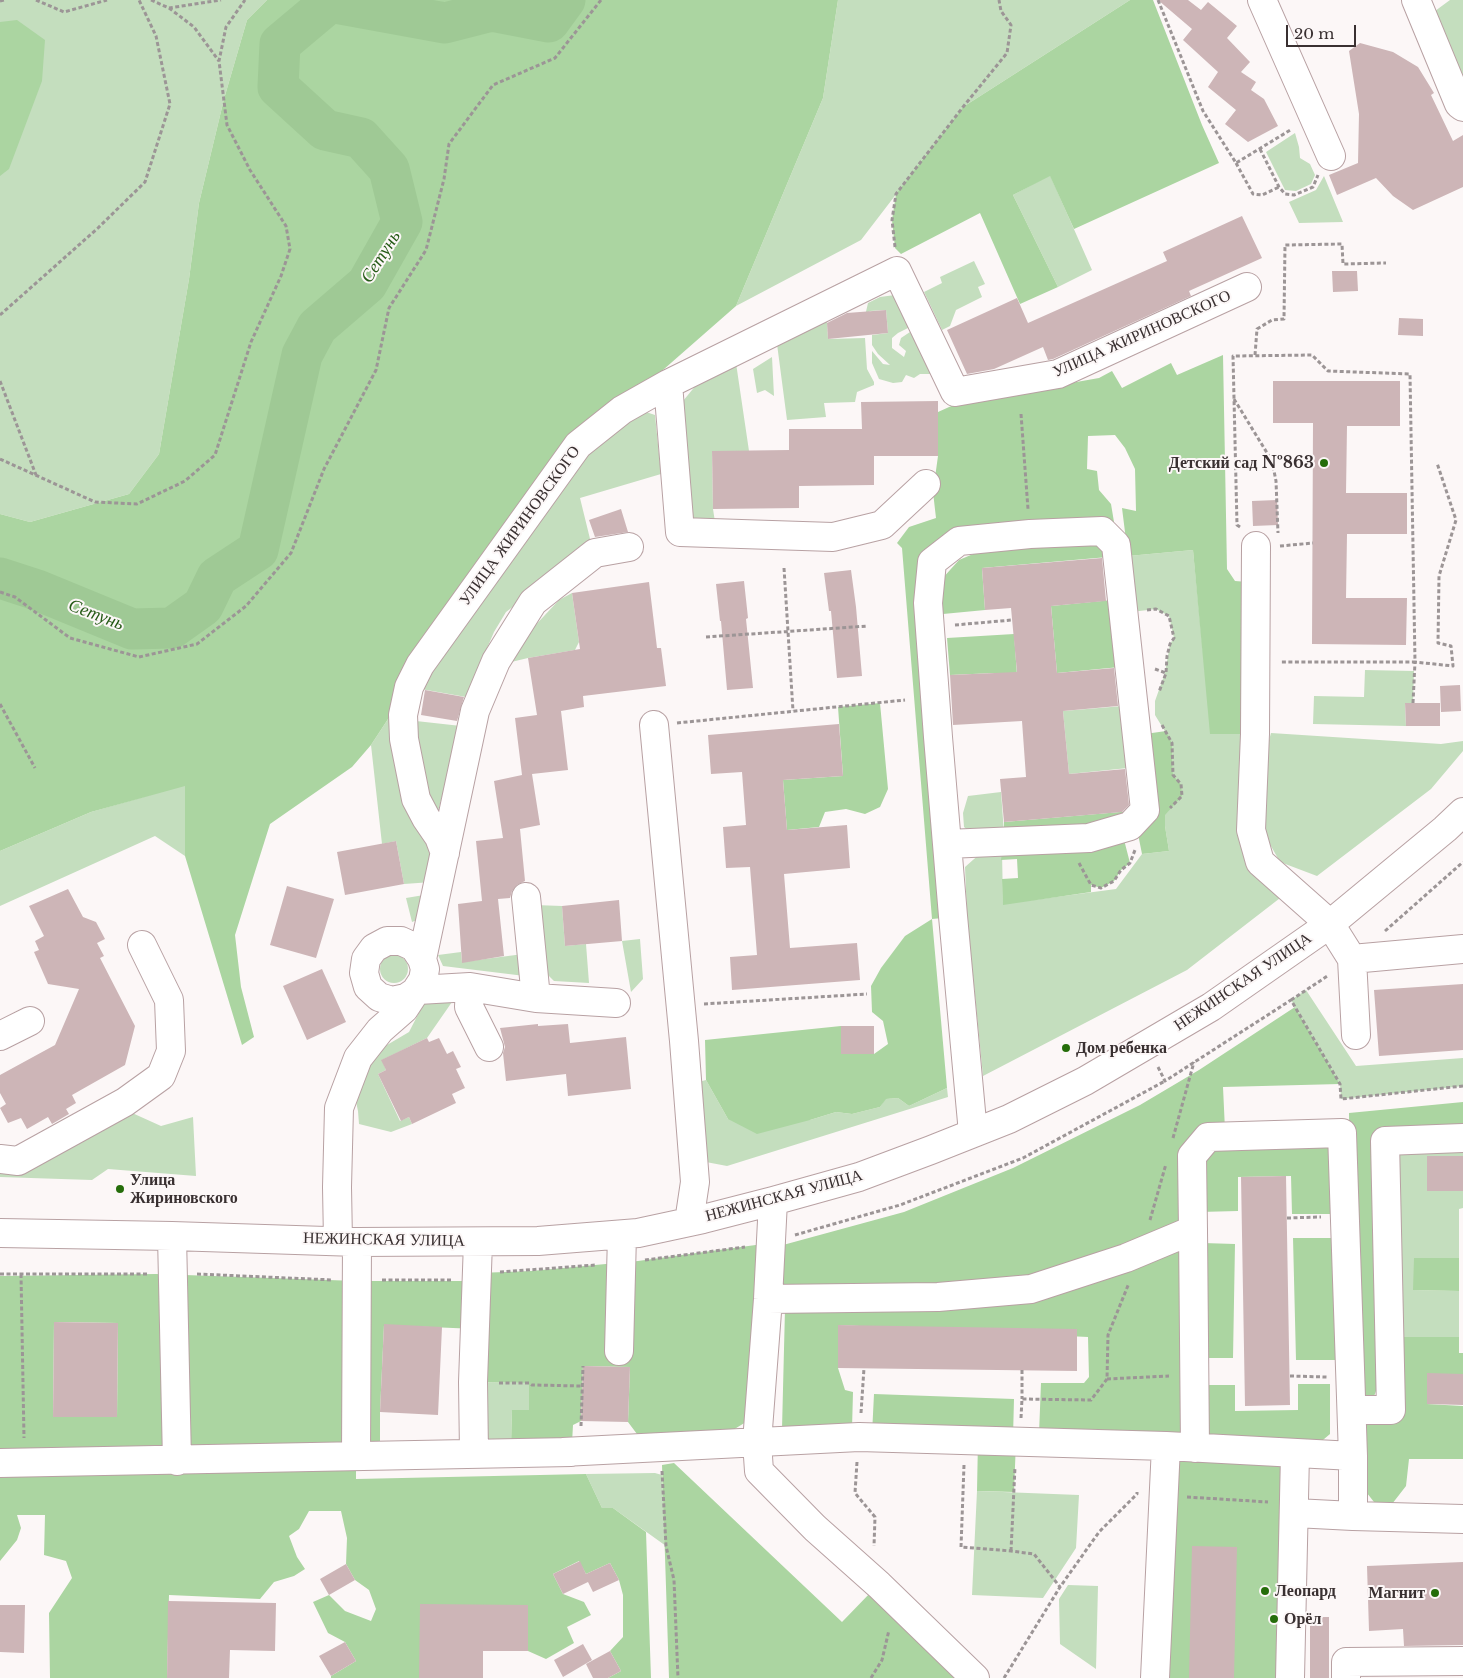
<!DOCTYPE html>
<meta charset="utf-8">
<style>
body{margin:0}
#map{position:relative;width:1463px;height:1678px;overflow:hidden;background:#fcf7f7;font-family:"Libre Baskerville",serif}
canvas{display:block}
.scale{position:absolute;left:1286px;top:25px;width:70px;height:22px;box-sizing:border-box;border:2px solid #393031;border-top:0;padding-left:6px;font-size:15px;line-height:18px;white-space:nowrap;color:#393031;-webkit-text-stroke:4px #fcf7f7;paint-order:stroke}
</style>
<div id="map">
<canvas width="1463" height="1678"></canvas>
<div class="scale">20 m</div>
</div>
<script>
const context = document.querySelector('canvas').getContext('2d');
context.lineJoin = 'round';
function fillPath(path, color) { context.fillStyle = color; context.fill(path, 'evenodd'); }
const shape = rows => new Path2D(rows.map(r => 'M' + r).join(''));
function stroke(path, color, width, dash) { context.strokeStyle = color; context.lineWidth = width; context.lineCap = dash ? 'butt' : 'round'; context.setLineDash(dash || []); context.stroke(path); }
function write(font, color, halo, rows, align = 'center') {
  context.font = font + ' "Libre Baskerville",serif'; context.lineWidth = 4; context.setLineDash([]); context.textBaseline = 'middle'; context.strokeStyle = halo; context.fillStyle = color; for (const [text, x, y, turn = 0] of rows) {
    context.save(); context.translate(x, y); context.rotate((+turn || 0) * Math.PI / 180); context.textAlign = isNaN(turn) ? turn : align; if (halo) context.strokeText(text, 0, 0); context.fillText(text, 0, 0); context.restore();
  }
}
fillPath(shape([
 [0,0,267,0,247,20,224,99,199,203,189,279,159,454,129,494,30,522,0,514],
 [838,0,1130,0,963,107,861,240,736,306,823,98],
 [1450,0,1463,0,1463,76,1435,11],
 [1295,133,1299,147,1300,158,1310,164,1315,175,1311,184,1296,191,1285,190,1266,152],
 [1050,175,1092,270,1058,287,1013,195],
 [1324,176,1343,222,1299,223,1289,202,1316,190],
 [974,261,985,284,978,287,982,297,956,310,950,326,942,330,924,292,942,283,940,277],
 [895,295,914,325,898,333,892,338,892,348,904,357,906,351,899,345,901,338,916,328,937,374,920,374,914,378,906,375,902,382,893,383,879,379,872,363,872,351,883,364,890,365,878,354,872,345,872,335,888,333,886,310,870,311,865,316,868,303,880,297],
 [827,321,828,339,865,338,867,369,874,382,874,385,857,392,855,402,824,403,826,417,787,420,777,344],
 [772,357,774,396,765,390,757,393,753,369],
 [736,363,749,451,712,452,713,509,715,522,696,523,687,511,678,407,697,384],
 [640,410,655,415,661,474,580,498,592,547,506,612,494,632,466,697,421,689,423,675,581,455],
 [1193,550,1211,733,1242,734,1241,845,1284,895,1187,970,983,1076,967,915,965,867,982,852,1002,851,1003,904,1116,889,1142,854,1169,851,1165,826,1165,814,1173,804,1181,784,1173,775,1172,743,1155,715,1155,701,1165,673,1170,644,1174,638,1169,616,1156,609,1123,613,1128,556],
 [572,593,579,642,575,650,528,658,507,663,530,631,559,600],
 [1365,670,1414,671,1413,703,1405,704,1406,726,1313,724,1314,696,1364,697],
 [1123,706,1128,768,1069,774,1063,711],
 [392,713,432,849,432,882,404,884,396,841,382,844,371,745],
 [416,721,461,726,437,815,432,810,414,732],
 [1271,733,1441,744,1463,741,1463,751,1431,789,1317,876,1280,862,1263,832,1268,744],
 [185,785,185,856,155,836,0,906,0,851,91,812],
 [1001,792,1004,833,971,833,964,827,963,813,968,796],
 [430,894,425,917,412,922,406,898],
 [535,905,562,906,565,946,586,944,589,983,554,981,543,970],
 [640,939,643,979,631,992,622,941],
 [461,952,462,962,531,953,533,977,443,966,438,955],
 '380 969a14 14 0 1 1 28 0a14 14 0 1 1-28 0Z',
 [1306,990,1356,1066,1463,1058,1463,1086,1341,1099,1340,1084,1291,1000],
 [425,1001,452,1002,427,1038,382,1060,386,1070,378,1074,400,1121,409,1117,412,1124,391,1132,359,1124,358,1111,355,1097,370,1055,409,1032],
 [706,1080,728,1119,810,1120,836,1112,852,1114,880,1107,885,1099,898,1098,909,1106,947,1088,948,1097,727,1166,706,1162,698,1082],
 [130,1112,161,1126,193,1117,196,1176,108,1169,92,1180,0,1177,0,1168],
 [1463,1138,1463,1156,1427,1156,1427,1191,1463,1191,1463,1208,1459,1209,1459,1258,1414,1258,1414,1290,1459,1291,1459,1337,1396,1337,1394,1140],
 [473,1382,529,1383,529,1410,512,1410,511,1445,474,1445],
 [655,1473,662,1475,666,1546,613,1508,602,1508,586,1474],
 [977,1491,1079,1495,1076,1548,1043,1598,972,1595],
 [1068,1585,1098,1586,1096,1669,1060,1644,1059,1599]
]), '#c4debe');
fillPath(shape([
 [267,0,838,0,823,98,736,306,623,405,409,687,371,745,352,767,270,824,235,935,241,987,254,1037,242,1045,185,856,185,786,91,812,0,851,0,514,30,522,129,494,159,454,189,279,199,203,224,99,247,20],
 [1130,0,1153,0,1202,125,1219,163,1074,229,1050,176,1013,195,1058,287,1020,304,980,213,901,254,895,248,892,220,896,194,963,107],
 [17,20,45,40,42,81,9,169,0,176,0,22],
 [1223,355,1227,569,1235,581,1248,582,1242,734,1210,734,1193,550,1128,556,1122,508,1136,511,1135,469,1125,448,1115,435,1088,436,1087,469,1097,471,1099,490,1111,504,1114,522,1030,526,929,552,943,918,932,919,947,1088,909,1106,898,1098,886,1099,880,1107,852,1114,836,1112,810,1120,757,1134,728,1119,706,1080,705,1040,841,1026,841,1054,874,1054,888,1044,883,1021,872,1012,871,986,881,968,905,936,932,919,902,548,897,543,909,527,936,518,933,492,938,456,938,412,958,403,1099,378,1112,371,1122,388,1171,363,1177,375],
 [1099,541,1108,557,982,568,985,610,943,614,941,580,959,560,992,546],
 [1112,600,1120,667,1057,673,1051,606],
 [1014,634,1019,702,995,673,950,675,947,638],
 [880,703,888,789,880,807,865,814,846,809,825,812,819,827,787,830,783,780,843,776,838,707],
 [1166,731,1172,743,1173,775,1181,784,1182,796,1165,815,1165,826,1169,851,1142,854,1137,829,1145,734],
 [1132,811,1106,826,1004,833,1004,822],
 [1121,828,1130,863,1121,870,1114,881,1101,888,1091,885,1091,892,1003,905,1002,879,1018,878,1017,859,1001,860,1002,852],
 [1295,1007,1340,1084,1223,1087,1225,1130,1204,1132,1186,1228,1032,1285,779,1293,783,1245,904,1212,1013,1168,1140,1105,1199,1070],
 [1463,1102,1463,1124,1385,1128,1376,1391,1369,1410,1353,1410,1349,1113],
 [1329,1139,1338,1214,1292,1214,1291,1176,1238,1177,1238,1211,1199,1212,1198,1157,1215,1144],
 [1293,1238,1338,1238,1341,1360,1296,1360],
 [1187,1242,1188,1439,1039,1434,1041,1383,1084,1383,1089,1377,1088,1337,839,1325,838,1368,845,1390,853,1392,852,1429,782,1429,785,1309,937,1308],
 [1203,1243,1235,1244,1233,1358,1202,1358],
 [763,1244,746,1422,728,1433,637,1434,628,1422,630,1367,583,1366,581,1421,573,1425,572,1443,511,1445,512,1410,529,1410,529,1383,473,1382,476,1329,384,1325,380,1412,380,1455,356,1456,356,1479,586,1474,602,1508,613,1508,646,1532,651,1678,608,1678,621,1671,610,1651,623,1637,623,1595,619,1580,610,1563,586,1574,579,1561,553,1574,563,1594,584,1602,591,1615,567,1627,574,1643,546,1659,528,1651,528,1605,421,1678,331,1678,331,1676,356,1661,345,1642,328,1633,313,1602,329,1595,345,1611,371,1621,376,1609,369,1590,355,1580,346,1564,347,1538,341,1511,309,1511,299,1529,289,1536,297,1557,305,1569,294,1576,274,1582,260,1599,169,1595,167,1678,50,1678,49,1613,72,1578,66,1561,44,1555,45,1515,17,1515,21,1528,17,1540,0,1561,0,1276,156,1274,357,1281,477,1281,478,1273,531,1271,638,1261],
 [54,1322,118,1323,117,1417,53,1417],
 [1414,1258,1459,1258,1459,1291,1413,1290],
 [1396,1337,1459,1337,1459,1353,1463,1353,1463,1374,1427,1374,1427,1404,1463,1406,1463,1459,1409,1459,1406,1486,1392,1504,1374,1502,1363,1488,1362,1425,1374,1413],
 [1298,1384,1330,1384,1330,1434,1317,1445,1212,1445,1200,1430,1200,1385,1235,1385,1235,1411,1298,1410],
 [874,1394,1014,1399,1013,1437,872,1434],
 [978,1440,1016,1441,1014,1492,977,1491],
 [1166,1446,1295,1454,1290,1678,1155,1678],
 [674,1463,842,1622,873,1590,966,1678,669,1678,662,1465]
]), '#abd5a1');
stroke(shape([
 [0,578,37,590,132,629,172,628,203,606,217,577,258,550,302,355,317,327,367,284,402,222,389,169,361,138,325,130,278,87,280,44,330,2,445,23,492,11,549,22,565,0]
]), '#9fc995', 41);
fillPath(shape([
 [1158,0,1188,0,1201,10,1208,2,1237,26,1227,38,1250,62,1241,72,1256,82,1251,90,1264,99,1278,126,1248,142,1225,124,1236,110,1208,87,1218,72,1183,40,1192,29],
 [1360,43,1393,52,1418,67,1434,93,1431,95,1453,141,1463,135,1463,187,1413,210,1393,196,1376,178,1337,195,1329,175,1358,163,1359,114,1349,51],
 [1242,216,1262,258,1189,291,1191,296,1053,359,1048,360,1043,347,994,369,967,374,947,330,1017,298,1028,323,1167,261,1163,252],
 [1332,271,1357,271,1358,291,1333,292],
 [886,310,888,333,828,339,827,323,847,313],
 [1399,318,1423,319,1423,336,1398,335],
 [1273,381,1400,381,1400,426,1347,426,1346,493,1407,493,1407,534,1347,534,1346,598,1407,598,1406,645,1312,644,1313,423,1273,423],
 [938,401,938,456,874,456,874,485,799,486,799,508,713,509,712,451,789,450,789,429,862,429,861,402],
 [1277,500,1278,525,1253,526,1252,501],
 [621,509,628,532,595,537,589,520],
 [1102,558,1106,601,1051,606,1057,673,1114,668,1118,706,1063,711,1069,774,1125,769,1129,805,1122,812,1004,822,1000,779,1026,777,1022,721,953,725,950,675,1017,672,1011,608,985,610,982,568],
 [851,570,856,607,862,676,837,678,831,611,829,611,824,573],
 [744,581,748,618,746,619,753,688,727,690,721,621,720,621,716,584],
 [649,582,657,648,661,648,666,686,583,696,584,707,561,711,568,770,532,774,540,825,520,829,525,881,517,885,512,891,510,898,498,899,504,956,462,963,458,904,482,901,476,841,503,838,494,781,522,775,515,718,537,715,528,658,580,649,572,593],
 [1460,685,1461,711,1441,712,1440,686],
 [425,690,464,697,457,721,421,715],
 [1405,703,1440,703,1440,726,1406,726],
 [839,724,843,776,783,780,787,830,847,825,850,868,784,874,790,948,857,943,860,980,732,990,730,957,757,955,750,867,726,868,723,827,746,825,742,772,711,774,708,735],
 [396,841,404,884,345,895,337,852],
 [287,886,334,899,316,958,270,945],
 [68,889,83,917,96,922,105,939,97,943,104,956,100,958,135,1026,125,1065,72,1095,76,1103,66,1109,69,1114,52,1124,48,1117,27,1129,21,1118,8,1123,0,1108,6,1104,0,1093,0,1075,55,1045,79,989,48,984,34,952,39,950,35,941,44,936,29,906],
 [619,900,622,941,565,946,562,906],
 [322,969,346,1022,307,1040,283,986],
 [1463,984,1463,1050,1379,1056,1374,990],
 [538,1024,538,1026,568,1024,570,1043,626,1037,631,1089,568,1096,566,1074,506,1081,503,1053,505,1047,500,1028],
 [841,1026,874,1026,874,1054,841,1054],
 [427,1038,429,1042,439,1038,447,1054,453,1051,461,1067,456,1069,465,1088,452,1094,456,1103,412,1124,409,1117,401,1121,378,1074,386,1070,381,1060],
 [1427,1156,1463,1156,1463,1191,1427,1191],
 [1286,1176,1290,1405,1245,1406,1241,1177],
 [54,1322,118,1323,117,1417,53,1417],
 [384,1324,442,1327,438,1415,380,1412],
 [838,1325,1077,1329,1077,1371,838,1368],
 [583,1366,630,1367,628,1422,581,1421],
 [1427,1373,1463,1374,1463,1405,1427,1404],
 [1192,1546,1237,1547,1234,1678,1189,1678],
 [580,1561,586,1574,610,1563,619,1580,593,1592,588,1582,563,1594,553,1574],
 [1463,1562,1463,1645,1404,1646,1403,1629,1369,1631,1367,1566],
 [346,1564,355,1580,329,1595,320,1579],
 [168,1601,276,1603,275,1651,230,1650,229,1678,167,1678],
 [420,1604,528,1605,528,1651,483,1651,483,1678,419,1678],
 [0,1605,25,1605,24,1653,0,1652],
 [1310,1617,1329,1617,1329,1678,1310,1678],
 [345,1642,356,1661,331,1676,319,1656],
 [583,1644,592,1660,563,1677,554,1660],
 [610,1651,621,1671,608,1678,593,1678,586,1664]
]), '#cdb5b7');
const minor = shape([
 [1262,0,1331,156],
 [1416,0,1459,104,1463,107],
 [668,384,680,532,833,537,882,525,926,484],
 [1256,546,1255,734,1251,830,1260,862,1330,924,1352,959,1356,1035],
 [654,725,684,1041,695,1182,689,1222],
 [947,844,1089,838,1130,826,1145,810,1116,545,1102,531,1030,534,959,541,932,562,928,603,938,737,947,844,953,916,973,1133],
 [445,853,439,837,426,818,416,799,404,739,403,715,409,687,420,665,578,445,622,410,668,384,897,271,955,392,1058,374,1247,287],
 [526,897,536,998],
 [422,959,414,947,401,941,387,941,374,948,366,959,364,973,368,987,379,997,392,1001,406,998,418,990,470,987,536,998,616,1003],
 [1352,959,1463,949],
 [470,987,469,1007,489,1047],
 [0,1036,30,1021],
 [0,1159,18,1161,125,1102,161,1076,171,1051,169,1000,142,945],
 [773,1201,768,1299,757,1442,759,1471,815,1528,879,1585,975,1678],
 [1193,1230,1195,1448],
 [0,1233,172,1236,357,1242,538,1241,638,1233,703,1219,773,1201,859,1177,931,1150,1009,1119,1085,1081,1211,1007,1330,924,1445,829,1463,812],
 [172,1236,177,1461],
 [338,1241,337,1187,339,1108,358,1058,380,1030,404,1009,423,980,425,969,422,959,475,711,496,661,533,602,595,553,629,547],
 [768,1299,938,1297,1031,1289,1126,1258,1193,1230,1192,1156,1208,1137,1342,1133,1353,1456],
 [619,1351,622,1235],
 [1353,1410,1391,1410,1385,1141,1463,1138],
 [563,1452,859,1437,1166,1446,1353,1456,1353,1516,1463,1519],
 [474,1453,473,1382,478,1242],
 [356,1456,357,1242],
 [0,1463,571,1452],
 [1295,1513,1353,1516],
 [1155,1678,1166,1446],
 [1290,1678,1295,1454],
 [1346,1678,1346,1662,1463,1661]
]);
stroke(minor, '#b8a1a3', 30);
stroke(shape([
 [36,0,64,12,107,0],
 [151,0,169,8,221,0],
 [1158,0,1203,111,1236,163,1292,129],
 [0,1,4,0],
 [169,8,194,27,219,61],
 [1260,149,1279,187,1285,194,1294,195,1313,187,1318,175],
 [1236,163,1253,194,1262,195,1279,187],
 [895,247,892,220,896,194,963,107,1007,53,1011,25,1001,11,999,0],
 [0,315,98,228,145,182,170,104,156,36,139,0],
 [1255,355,1257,329,1272,320,1284,319,1285,245,1342,244,1343,264,1386,263],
 [0,381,36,475],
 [1234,399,1272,461,1276,481,1278,533],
 [1021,414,1028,509],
 [0,459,95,502,137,504,185,481,215,455,251,342,281,276,290,249,286,226,250,170,227,125,219,61,226,27,245,0],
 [1240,527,1237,525,1233,356,1312,355,1328,371,1410,374,1415,662,1281,662],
 [1280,546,1313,543],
 [784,568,793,711],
 [0,592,15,597,70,638,139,657,197,644,246,606,291,553,324,469,376,370,389,308,426,250,444,179,449,144,493,85,555,58,601,0],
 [1147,610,1156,609,1169,616,1174,638,1170,644,1167,656,1166,673,1159,692],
 [955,625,1012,620],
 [706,637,868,626],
 [1155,669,1166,673],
 [1413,703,1415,662,1453,666,1451,646,1438,643,1439,576,1456,520,1437,463],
 [0,704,35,768],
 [677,723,905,700],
 [1162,725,1172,743,1173,775,1181,784,1182,796,1170,808],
 [1079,863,1091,885,1101,888,1114,881,1121,870,1130,863,1135,850],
 [1385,931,1463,862],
 [1291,1000,1329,975],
 [704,1004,867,994],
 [1158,1067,1165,1081,1291,1000,1340,1084,1341,1099,1463,1086],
 [1173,1138,1194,1062],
 [1287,1218,1321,1217],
 [1150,1220,1166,1164],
 [795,1235,900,1205,1023,1158,1165,1081],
 [645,1260,745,1247],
 [500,1272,596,1265],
 [0,1274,148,1274],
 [21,1274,24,1438],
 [197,1274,333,1280],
 [382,1280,453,1280],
 [1022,1370,1022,1399],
 [1290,1376,1327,1377],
 [1107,1379,1169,1376],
 [499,1383,529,1383,532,1385,582,1386],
 [861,1413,864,1368],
 [1021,1418,1022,1399,1091,1400,1107,1379,1108,1335,1129,1283],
 [581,1426,583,1366],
 [857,1462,855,1493,875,1517,874,1546],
 [964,1465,961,1547,1011,1551,1034,1554,1060,1587],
 [662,1471,666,1546,674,1580,678,1678],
 [1187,1497,1268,1502],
 [1011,1551,1015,1467],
 [871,1678,882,1660,889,1630],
 [1004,1678,1060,1587,1099,1532,1137,1494,1137,1492]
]), '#9c9596', 3, [4, 2.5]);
stroke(minor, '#fff', 28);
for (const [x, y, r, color] of [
 [1324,463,5,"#256d0a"],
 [1066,1048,5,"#256d0a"],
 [120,1189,5,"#256d0a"],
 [1265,1591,5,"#256d0a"],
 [1435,1593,5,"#256d0a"],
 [1274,1619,5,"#256d0a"]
]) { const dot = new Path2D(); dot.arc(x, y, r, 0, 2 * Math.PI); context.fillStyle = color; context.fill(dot); stroke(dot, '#fcf7f7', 2); }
write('16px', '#393031', '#fcf7f7', [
 ["УЛИЦА ЖИРИНОВСКОГО",1142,334,-24],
 ["УЛИЦА ЖИРИНОВСКОГО",520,526,-54],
 ["НЕЖИНСКАЯ УЛИЦА",1243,982,-34],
 ["НЕЖИНСКАЯ УЛИЦА",784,1196,-15],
 ["НЕЖИНСКАЯ УЛИЦА",384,1240,1]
]);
write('bold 16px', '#393031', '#fcf7f7', [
 ["Детский сад №863",1314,463,"right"],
 ["Дом ребенка",1076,1048],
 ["Улица",130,1180],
 ["Жириновского",130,1198],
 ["Леопард",1275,1591],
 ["Магнит",1425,1593,"right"],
 ["Орёл",1284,1619]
], 'left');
write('italic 18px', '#255a16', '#fcf7f7', [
 ["Сетунь",381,257,-58],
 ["Сетунь",96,615,21]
]);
</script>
